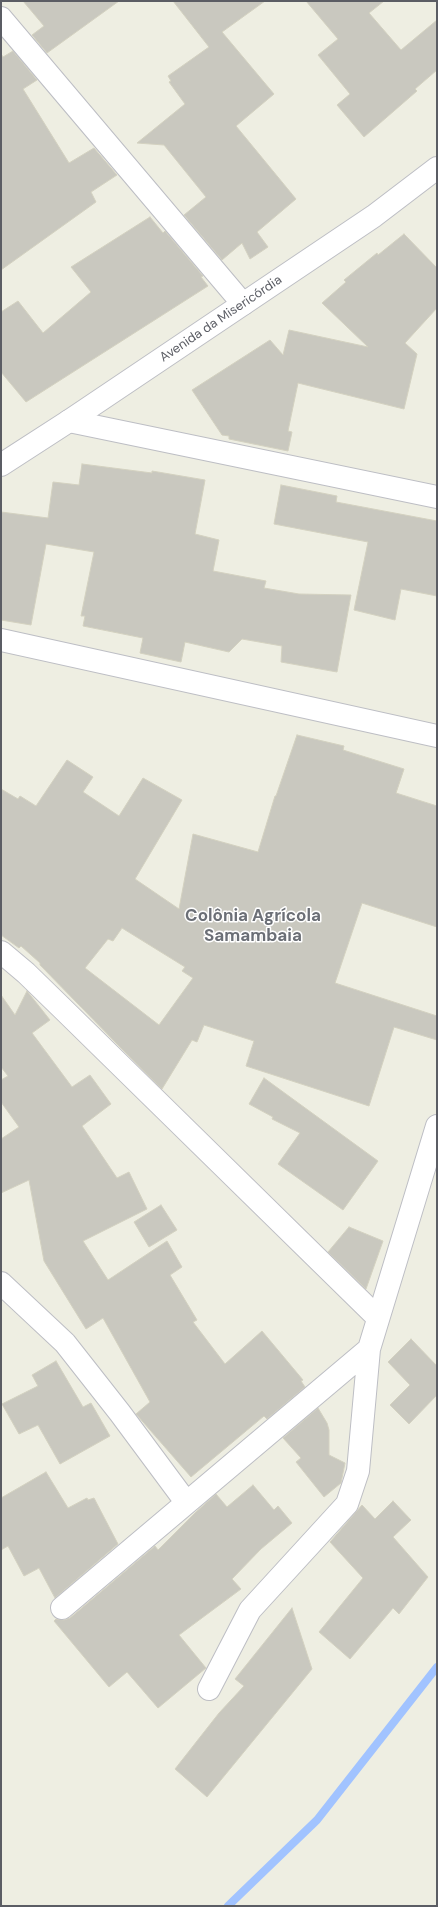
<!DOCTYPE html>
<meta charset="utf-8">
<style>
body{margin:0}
#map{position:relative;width:438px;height:1907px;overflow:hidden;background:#eeeee2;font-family:"DM Sans",sans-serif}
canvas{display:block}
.frame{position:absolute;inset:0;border:2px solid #5b5d64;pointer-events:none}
</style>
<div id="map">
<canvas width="438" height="1907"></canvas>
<div class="frame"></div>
</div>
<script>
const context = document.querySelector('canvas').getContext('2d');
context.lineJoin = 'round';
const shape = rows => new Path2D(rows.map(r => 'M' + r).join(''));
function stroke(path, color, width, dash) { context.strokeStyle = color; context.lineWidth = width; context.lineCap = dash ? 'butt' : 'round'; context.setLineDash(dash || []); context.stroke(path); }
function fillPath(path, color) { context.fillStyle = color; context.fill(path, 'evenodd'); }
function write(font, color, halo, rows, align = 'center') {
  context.font = font + ' "DM Sans",sans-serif'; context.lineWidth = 3; context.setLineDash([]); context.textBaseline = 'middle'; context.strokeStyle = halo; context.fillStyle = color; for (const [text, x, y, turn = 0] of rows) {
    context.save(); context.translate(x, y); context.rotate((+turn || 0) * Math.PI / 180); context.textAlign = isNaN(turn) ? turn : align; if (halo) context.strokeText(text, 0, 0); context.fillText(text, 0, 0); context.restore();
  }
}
stroke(shape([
 [228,1906,317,1820,437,1667]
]), '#a1c3ff', 8);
const building = shape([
 [23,1,119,1,47,53,32,35,44,26,23,1],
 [173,1,265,1,222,32,274,94,236,126,296,199,257,232,268,247,250,259,242,243,222,260,184,215,206,197,164,145,137,143,185,104,169,82,171,81,168,76,209,47,173,1],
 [306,1,384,1,369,13,401,50,437,20,437,70,415,89,417,91,364,137,337,105,350,94,318,55,338,39,306,1],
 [13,51,37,80,23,89,69,163,94,148,117,175,91,192,96,202,1,270,1,54,3,57,13,51],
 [150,217,163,233,165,231,203,276,201,277,208,286,26,402,1,372,1,312,18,301,43,333,91,292,71,267,150,217],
 [404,234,437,268,437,308,405,343,417,354,404,409,298,383,288,431,292,432,288,451,229,439,229,436,222,435,192,390,270,340,283,355,289,330,368,347,322,303,346,282,344,280,377,253,378,255,404,234],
 [82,464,152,473,152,471,205,480,195,534,219,540,213,571,266,581,264,588,299,594,351,595,337,672,281,662,282,646,242,639,229,652,185,642,181,662,140,653,143,638,83,626,85,616,81,616,94,552,46,544,31,625,1,620,1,512,48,518,53,482,79,485,82,464],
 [281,485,337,496,336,502,437,521,437,596,401,589,395,620,354,610,368,542,274,524,281,485],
 [297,735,344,746,343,750,404,769,396,793,437,806,437,927,362,903,335,983,437,1016,437,1040,394,1027,369,1106,246,1066,254,1041,204,1025,197,1042,192,1040,162,1089,119,1046,40,965,40,963,21,946,19,948,1,935,1,789,18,799,20,796,36,806,67,760,93,777,83,792,119,816,143,778,182,800,135,879,179,909,193,834,258,852,275,796,276,796,297,735],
 [122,928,185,967,182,971,193,978,159,1025,85,968,108,939,113,941,122,928],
 [27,991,50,1020,32,1033,72,1087,90,1075,111,1104,82,1126,117,1178,129,1172,147,1209,83,1241,108,1280,167,1241,182,1267,170,1275,197,1320,193,1322,225,1364,262,1331,303,1380,301,1381,305,1387,267,1419,264,1416,191,1477,136,1414,150,1402,103,1318,86,1329,44,1261,29,1180,1,1193,1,1139,19,1127,1,1102,1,1080,8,1076,1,1067,1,995,15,1015,27,991],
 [264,1078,378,1161,343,1210,278,1164,300,1133,272,1119,273,1117,249,1104,264,1078],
 [161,1205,177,1230,149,1247,134,1222,161,1205],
 [349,1227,383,1241,366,1289,328,1252,349,1227],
 [411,1339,437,1366,437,1395,409,1424,390,1405,410,1385,388,1362,411,1339],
 [56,1361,83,1407,91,1403,110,1436,60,1464,38,1425,19,1434,2,1404,38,1386,32,1375,56,1361],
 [318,1408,327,1423,329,1430,329,1455,345,1463,341,1483,324,1497,296,1462,301,1458,283,1438,318,1408],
 [46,1472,68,1508,87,1498,88,1500,94,1498,118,1544,55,1598,39,1568,24,1576,8,1546,1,1550,1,1498,46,1472],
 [253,1485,274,1510,278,1506,292,1523,261,1549,232,1579,241,1589,179,1635,206,1668,158,1708,127,1672,109,1687,54,1621,56,1619,64,1620,70,1618,155,1546,158,1550,196,1512,216,1494,227,1507,253,1485],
 [393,1501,411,1520,393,1537,428,1577,399,1614,393,1608,350,1659,319,1632,363,1578,330,1542,362,1505,375,1519,393,1501],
 [292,1608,312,1669,207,1797,175,1769,219,1713,244,1686,235,1679,292,1608]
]);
fillPath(building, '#c9c8bf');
stroke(building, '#d3d1c0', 1);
const minor = shape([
 [1,18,243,304],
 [69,421,437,497],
 [1,640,437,736],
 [1,952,26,973,66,1012,378,1318],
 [1,1283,65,1343,120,1413,186,1502],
 [62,1608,369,1349],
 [209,1689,250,1610,347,1504,358,1471,369,1349,437,1126]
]);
const tertiary = shape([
 [1,465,69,421,374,216,437,168]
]);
stroke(minor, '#bdbec4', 24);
stroke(tertiary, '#bdbec4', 24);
stroke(minor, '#fff', 22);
stroke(tertiary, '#fff', 22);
write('13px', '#5b5d64', '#fff', [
 ["Avenida da Misericórdia",221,319,-34]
]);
write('bold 17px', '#6b6f76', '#fff', [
 ["Colônia Agrícola",253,917],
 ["Samambaia",253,937]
]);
</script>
